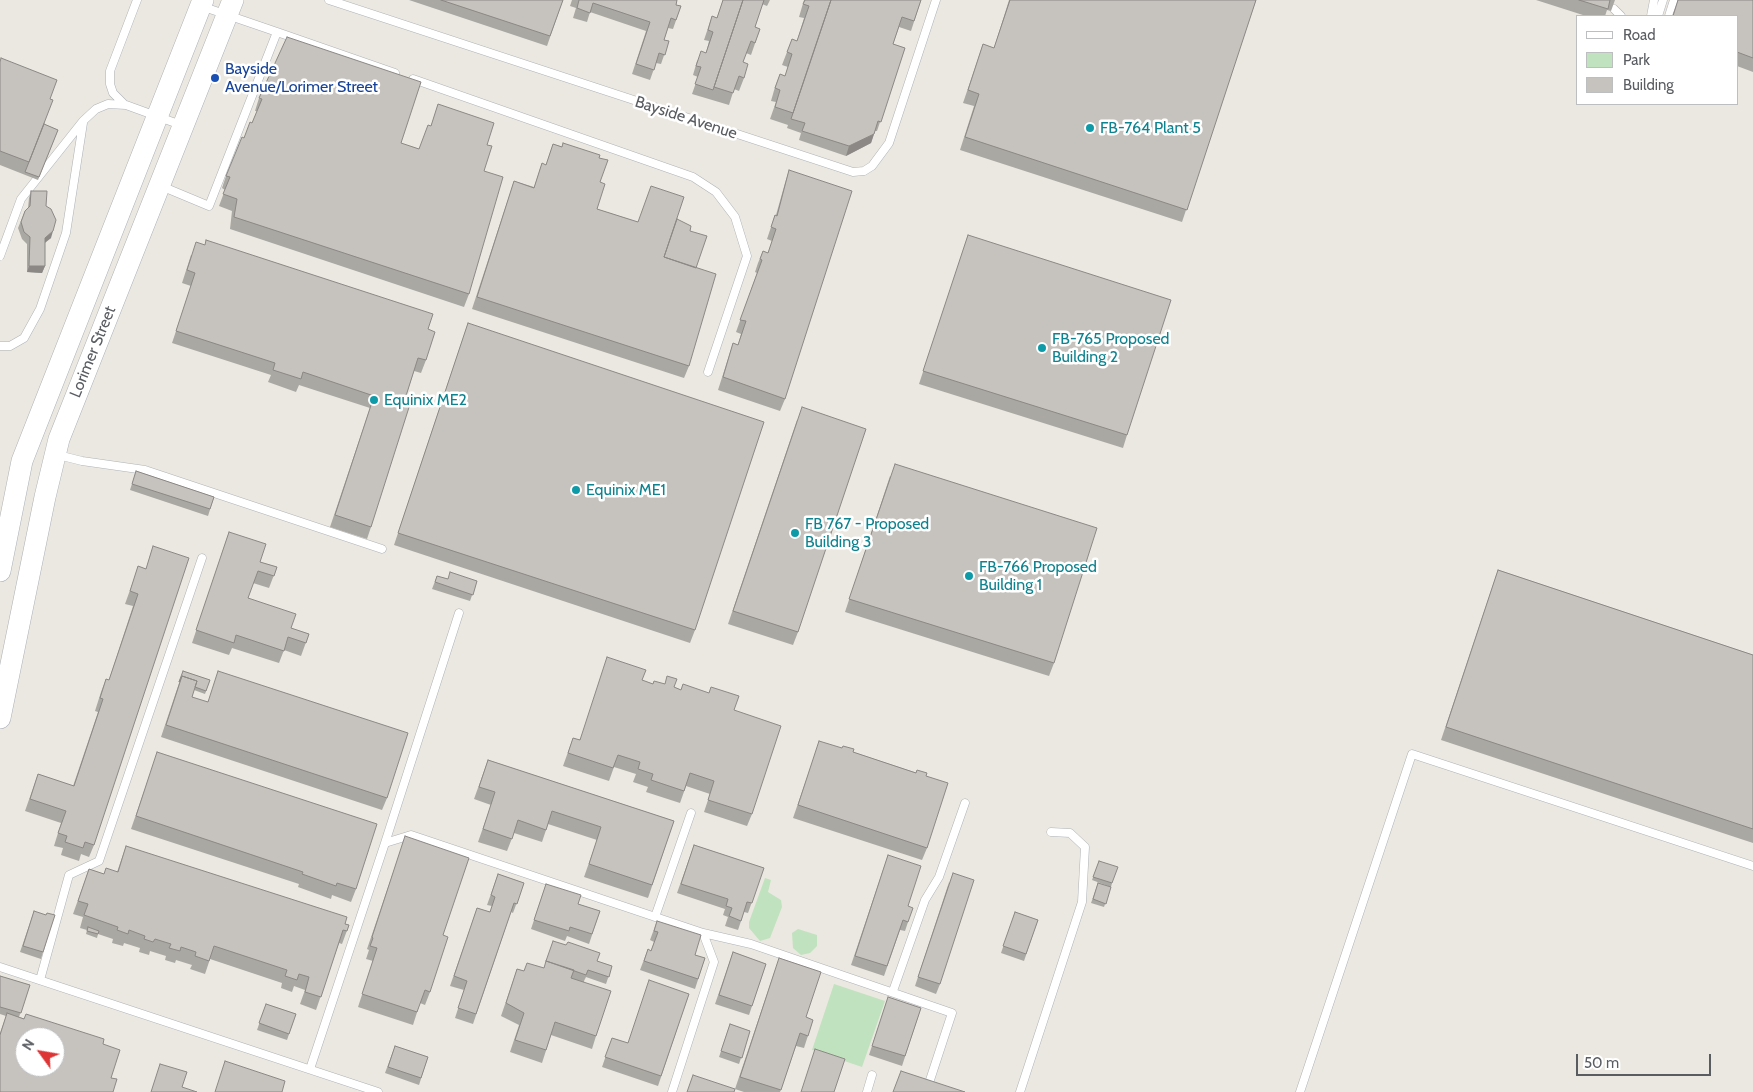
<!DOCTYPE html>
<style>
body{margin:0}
#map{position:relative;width:1753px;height:1092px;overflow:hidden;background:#ebe8e1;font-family:Cabin,sans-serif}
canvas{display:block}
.legend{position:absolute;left:1576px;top:15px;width:162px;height:90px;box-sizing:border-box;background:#fff;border:1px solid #bdbec0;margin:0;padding:6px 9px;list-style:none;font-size:15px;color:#595d61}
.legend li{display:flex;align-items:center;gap:10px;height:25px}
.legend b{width:25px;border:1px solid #bdbec0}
.north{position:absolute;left:15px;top:1027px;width:50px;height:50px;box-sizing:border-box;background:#fff;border:1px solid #bdbec0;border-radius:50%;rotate:302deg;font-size:14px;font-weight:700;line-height:20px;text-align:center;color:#595d61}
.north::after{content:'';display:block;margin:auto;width:18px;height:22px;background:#dd3536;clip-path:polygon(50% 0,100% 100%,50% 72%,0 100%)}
.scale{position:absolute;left:1576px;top:1054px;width:135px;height:22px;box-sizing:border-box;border:2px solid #595d61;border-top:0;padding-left:6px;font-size:15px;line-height:18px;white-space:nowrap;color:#595d61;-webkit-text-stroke:4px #fff;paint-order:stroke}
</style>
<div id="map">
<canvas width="1753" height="1092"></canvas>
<ul class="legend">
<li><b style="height:6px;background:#fff"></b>Road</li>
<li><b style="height:14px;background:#c1e2be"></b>Park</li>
<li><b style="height:14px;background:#c6c3be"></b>Building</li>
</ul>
<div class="north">N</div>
<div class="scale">50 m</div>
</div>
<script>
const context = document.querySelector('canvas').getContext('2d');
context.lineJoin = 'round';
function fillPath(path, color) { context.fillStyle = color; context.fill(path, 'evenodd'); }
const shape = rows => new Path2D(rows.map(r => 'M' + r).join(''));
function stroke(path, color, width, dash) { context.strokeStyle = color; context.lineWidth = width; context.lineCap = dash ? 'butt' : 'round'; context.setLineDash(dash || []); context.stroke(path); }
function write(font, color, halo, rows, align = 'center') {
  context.font = font + ' Cabin,sans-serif'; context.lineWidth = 5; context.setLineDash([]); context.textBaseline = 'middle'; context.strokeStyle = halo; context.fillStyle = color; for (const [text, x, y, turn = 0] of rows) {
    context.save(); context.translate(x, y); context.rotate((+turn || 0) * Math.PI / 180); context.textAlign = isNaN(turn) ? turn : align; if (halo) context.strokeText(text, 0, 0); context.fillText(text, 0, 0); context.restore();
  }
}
fillPath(shape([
 [765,878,771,880,768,892,781,900,782,907,770,938,760,941,749,928,749,922],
 [798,929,817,935,817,946,810,953,801,955,793,948,792,933],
 [834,984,885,1001,862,1067,812,1050]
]), '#c1e2be');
const service = shape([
 [329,0,853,172,864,171,872,166,889,143,936,0],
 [1614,9,1621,16],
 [1651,16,1654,0],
 [1658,16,1663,0],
 [1669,16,1674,0],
 [277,32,395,73],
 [413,79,693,177,716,192,735,217,747,256,708,372],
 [124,104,113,93,110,84,110,71,137,0],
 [161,186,209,206,277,32,201,6],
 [0,256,21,199,83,121,96,109,108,104,126,105,181,125],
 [0,346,10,346,24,338,40,309,66,233,83,123],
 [58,455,82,461,145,470,382,549],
 [385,843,459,613],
 [655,917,691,813],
 [703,933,751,944,952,1013,930,1080],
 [0,967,378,1092],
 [40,980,69,875,99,861,202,558],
 [893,991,925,900,939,877,965,803],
 [310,1069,385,843,411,835,703,933,714,962,672,1092],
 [867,1092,872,1075],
 [1020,1092,1082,902,1085,847,1070,833,1051,832],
 [1300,1092,1412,754,1753,866]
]);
const secondary = shape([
 [0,571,22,461,203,0],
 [0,718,45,497,59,439,233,0]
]);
stroke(service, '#aeb2b6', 9);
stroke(secondary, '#adb1b6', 22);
stroke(service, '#fff', 8);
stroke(secondary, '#fff', 21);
fillPath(shape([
 [409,0,563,0,547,46],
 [572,0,677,0,676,5,681,6,673,29,668,28,664,40,669,41,661,64,656,63,650,80,632,74,646,31,590,12,587,22,573,18,576,8,570,6],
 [723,0,770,0,767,6,762,4,755,27,760,29,751,55,746,53,743,62,744,78,739,91,734,89,729,105,692,94,698,77,693,75,697,61,706,53,709,41,704,40,712,16,717,18],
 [804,0,921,0,911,31,899,27,893,44,905,48,877,131,875,131,871,143,846,156,799,140,801,133,787,128,788,125,770,119,776,102,771,101,775,87,780,74,785,76,788,67,782,65,792,39,797,41,804,18,799,17],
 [1009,0,1256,0,1182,222,960,150,974,106,963,103,983,44,994,48],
 [1536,0,1615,0,1611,11,1607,10,1605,16,1586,16],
 [1678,0,1753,0,1753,72,1737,66,1737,16,1672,16],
 [0,62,50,99,44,124,58,130,38,180,0,165],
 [259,98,419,149,431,126,438,104,487,145,469,294,464,307,230,229,232,211,219,206,225,190,222,188,226,176,244,138,252,123,257,111,255,111],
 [553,144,599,158,600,182,597,209,638,222,677,219,690,231,696,268,689,366,684,378,472,309,514,181,534,187,542,163,546,165],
 [789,170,785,399,780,411,718,390,733,343,738,345,741,334,736,332,757,273,755,272,758,263,763,251,768,253,772,241,767,239,775,215,776,215,785,183],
 [31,191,46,206,51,238,45,243,45,266,42,273,27,272,27,244,22,239,18,228,25,211,28,208,29,198],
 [968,235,1127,435,1123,448,919,384],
 [191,255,428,329,426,360,421,373,414,371,405,399,371,527,367,539,330,527,370,408,299,385,296,392,268,382,271,375,172,343,191,286,182,283],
 [468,323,695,630,690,643,394,545],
 [797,420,798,632,793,645,728,624],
 [136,471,214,497,208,516,130,490],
 [890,476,1054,663,1049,676,845,612],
 [229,532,260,562,277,567,269,588,253,583,248,598,291,628,309,634,301,656,284,650,279,663,232,648,229,655,192,643],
 [153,546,94,845,89,857,81,854,79,861,61,855,63,848,54,846,61,823,25,811,38,774,73,786,98,712,95,711,101,692,106,679,109,680,133,606,125,604,134,579,138,566,146,569],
 [1498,570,1753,655,1753,843,1441,740],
 [437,576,448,579,477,581,470,601,432,589],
 [183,671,210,680,205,694,194,690,192,697,387,798,382,810,161,737],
 [642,680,653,684,674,687,734,710,752,814,747,826,704,812,710,794,686,786,680,803,646,792,648,787,633,782,636,774,614,767,609,781,563,766,573,738,579,740],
 [853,752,926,776,927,848,922,860,793,818,815,754],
 [488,760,674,821,648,898,584,877,597,840,548,824,542,842,514,833,507,851,478,842,491,805,474,799],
 [153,765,356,889,351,902,332,895,331,899,298,887,299,884,131,829],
 [694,845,764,868,748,913,744,912,738,930,725,926,728,917,723,915,725,909,677,893],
 [126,846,349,925,342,944,339,943,316,1010,300,1004,305,990,294,986,292,992,281,988,282,983,210,959,205,974,190,969,192,965,176,960,175,963,165,960,166,956,150,951,149,955,139,952,140,948,124,943,123,946,112,943,113,939,98,934,97,938,86,934,87,930,80,928,83,917,73,914,89,869,104,874,117,872],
 [401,849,443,935,430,992,425,1005,420,1003,413,1025,358,1007,373,961,366,959,369,950,367,949],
 [888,855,908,906,908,922,905,931,900,930,884,976,851,965],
 [1099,861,1112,883,1111,887,1092,880],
 [498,874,524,883,513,913,511,912,473,1024,455,1018,464,990,450,986,477,908,490,912,492,906,487,905],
 [949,882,940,984,936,994,915,986],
 [1098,883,1111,887,1104,907,1091,903],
 [546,884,578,904,600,911,589,944,567,936,565,941,531,929],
 [34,911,43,952,41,959,20,952],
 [1015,912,1038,920,1024,961,1001,953],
 [657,921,695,955,705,958,695,989,640,970,648,949,651,951,654,942,650,940],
 [733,952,766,964,749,1015,715,1004],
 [597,961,612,966,606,984,586,977,584,981,596,1036,592,1049,551,1035,542,1063,510,1052,519,1025,501,1016,517,969,524,971],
 [775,970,806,1017,813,1020,804,1048,796,1046,780,1092,744,1092,735,1089],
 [0,976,30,985,19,1017,103,1044,111,1078,0,1092,0,1033,6,1016,0,1014],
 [689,994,658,1086,602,1067,612,1038,628,1043],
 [888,997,921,1008,902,1066,869,1055],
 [266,1004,296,1014,287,1040,257,1030],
 [730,1024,750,1031,739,1064,719,1057],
 [395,1046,428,1057,419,1085,385,1073]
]), '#aaa8a3');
fillPath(shape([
 [874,134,871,143,846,156,849,146],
 [53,231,51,238,43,244,45,238],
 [29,266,45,266,42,273,27,272]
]), '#8b8885');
const building = shape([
 [441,0,563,0,550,36,441,0],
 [579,0,677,0,676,5,681,6,676,20,671,18,664,40,669,41,665,55,659,53,654,70,636,64,650,22,593,3,590,13,577,8,579,0],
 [723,0,743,0,713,90,695,84,701,67,696,66,701,51,706,53,713,32,708,30,712,16,717,18,723,0],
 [743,0,764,0,755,27,760,29,755,43,751,41,743,62,748,64,744,78,739,76,733,93,714,87,743,0],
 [805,0,831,0,793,113,775,107,780,90,775,88,780,74,785,76,792,54,787,52,792,39,797,41,809,6,803,4,805,0],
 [831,0,921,0,914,21,902,17,893,44,905,48,881,122,878,121,874,134,849,146,802,131,805,123,791,119,831,0],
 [1010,0,1256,0,1187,210,965,137,979,94,968,90,983,44,994,48,1010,0],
 [1579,0,1610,0,1608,9,1579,0],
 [1678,0,1753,0,1753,58,1737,52,1737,16,1673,16,1678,0],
 [287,37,421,82,401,143,419,149,428,125,431,126,438,104,494,123,487,145,492,146,484,171,503,177,469,294,234,217,237,199,223,194,230,177,226,176,242,137,244,138,250,122,252,123,262,99,259,98,287,37],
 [1,58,57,80,50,99,53,100,29,162,0,151,0,62,1,58],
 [44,124,58,130,39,177,25,172,44,124],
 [563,143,600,155,599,158,608,160,600,182,605,184,597,209,638,222,651,186,684,197,664,257,716,274,689,366,477,297,514,181,534,188,542,163,546,165,553,144,562,147,563,143],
 [789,170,852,191,785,399,723,377,733,343,738,345,746,321,740,320,762,260,760,259,763,251,768,253,776,229,771,227,775,215,777,216,789,170],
 [31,191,47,191,46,206,51,209,56,220,53,231,45,238,45,266,29,266,30,237,24,232,21,222,25,211,30,206,31,191],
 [677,219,691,226,690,231,707,236,696,268,664,257,677,219],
 [968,235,1171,300,1127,435,923,371,968,235],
 [206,240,433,314,428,329,435,332,426,360,418,358,405,399,411,401,371,527,335,515,374,396,303,372,301,379,273,370,275,363,176,331,195,273,187,270,196,242,205,245,206,240],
 [468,323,764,422,695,630,398,533,468,323],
 [802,407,866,429,798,632,733,611,802,407],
 [895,464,1097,528,1054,663,849,599,895,464],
 [136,471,214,497,210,509,132,484,136,471],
 [229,532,266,544,260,562,277,567,274,576,258,571,248,598,296,614,291,628,309,634,306,643,288,637,284,651,236,635,234,643,196,630,229,532],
 [153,546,189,558,94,845,85,842,83,848,65,842,67,836,58,833,66,811,30,799,38,774,74,786,103,699,100,698,106,679,109,680,138,594,130,591,138,566,146,569,153,546],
 [1498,570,1753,655,1753,829,1446,727,1498,570],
 [450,572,477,581,473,595,435,582,437,576,448,579,450,572],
 [607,657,646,670,642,680,653,684,654,681,665,684,667,676,677,679,674,687,681,690,683,684,709,693,711,687,739,696,734,710,781,726,752,814,708,800,714,781,690,773,684,791,651,780,653,774,638,769,640,762,618,755,613,768,568,753,573,738,580,740,607,657],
 [183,671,210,680,206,691,195,687,197,681,182,676,179,682,183,671],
 [218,671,408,733,387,798,166,725,182,676,197,681,192,697,208,702,218,671],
 [819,741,842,748,843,746,854,749,853,752,916,773,917,770,927,773,926,776,948,783,927,848,798,805,819,741],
 [157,752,377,824,356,889,337,883,336,886,302,874,303,872,136,816,157,752],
 [488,760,674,821,652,885,589,864,601,827,552,811,546,830,518,820,512,839,483,829,495,792,479,787,488,760],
 [405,836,469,858,443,935,448,937,430,992,425,990,417,1012,362,994,377,948,370,946,373,938,372,937,405,836],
 [694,845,764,868,752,903,747,902,741,921,729,916,732,908,726,906,728,899,681,884,694,845],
 [126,846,347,917,345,924,349,925,347,931,343,930,321,997,305,992,309,977,299,974,297,980,285,976,287,970,214,946,209,961,195,956,196,952,181,947,180,951,169,948,171,944,155,939,153,942,144,939,145,936,129,930,128,934,117,930,118,927,84,915,88,904,78,901,89,869,104,874,106,868,118,872,126,846],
 [888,855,921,866,908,906,913,908,908,922,903,920,887,966,855,956,888,855],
 [1099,861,1118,867,1112,883,1093,877,1099,861],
 [953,873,974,880,940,984,918,977,953,873],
 [498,874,524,883,517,904,514,903,476,1014,458,1008,467,981,454,976,477,908,490,912,495,897,491,895,498,874],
 [1098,883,1111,887,1106,904,1093,899,1098,883],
 [546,884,581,895,578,904,600,911,592,934,570,927,569,931,534,920,546,884],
 [34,911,46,915,47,913,55,915,43,952,23,946,34,911],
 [1015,912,1038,920,1026,954,1003,946,1015,912],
 [657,921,701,935,695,955,705,958,698,979,644,961,648,949,651,951,658,932,654,931,657,921],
 [88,927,99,931,98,934,87,931,88,927],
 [553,941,566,945,568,942,600,953,597,961,612,966,609,977,588,970,586,975,546,961,553,941],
 [733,952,766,964,752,1006,719,995,733,952],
 [779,958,821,972,806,1017,813,1020,808,1036,800,1033,781,1090,740,1077,779,958],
 [546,961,574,970,571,978,611,991,596,1036,555,1022,546,1050,515,1040,524,1013,506,1003,517,969,524,971,527,963,544,968,546,961],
 [0,976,30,985,21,1013,0,1007,0,976],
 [649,980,689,994,661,1076,605,1057,612,1038,628,1043,649,980],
 [888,997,921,1008,905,1056,872,1046,888,997],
 [266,1004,296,1014,289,1034,259,1023,266,1004],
 [7,1013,24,1019,26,1014,104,1039,103,1044,120,1050,111,1078,117,1079,113,1092,0,1092,0,1035,7,1013],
 [25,1037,55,1037,55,1067,25,1067,25,1037],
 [730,1024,750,1031,742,1058,721,1051,730,1024],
 [395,1046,428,1057,421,1078,388,1067,395,1046],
 [815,1049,845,1059,834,1092,801,1092,815,1049],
 [225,1061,285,1081,282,1092,215,1092,225,1061],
 [160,1064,187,1072,182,1087,197,1092,151,1092,160,1064],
 [901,1071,965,1092,893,1092,901,1071],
 [693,1075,735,1089,734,1092,687,1092,693,1075]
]);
fillPath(building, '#c6c3be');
stroke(building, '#8b8885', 1);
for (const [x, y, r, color] of [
 [215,78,5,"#1a4fb4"],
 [1090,128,5,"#0f9aa8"],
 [1042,348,5,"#0f9aa8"],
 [374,400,5,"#0f9aa8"],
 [576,490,5,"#0f9aa8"],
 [795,533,5,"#0f9aa8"],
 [969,576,5,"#0f9aa8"]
]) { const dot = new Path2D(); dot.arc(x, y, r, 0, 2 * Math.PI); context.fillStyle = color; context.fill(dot); stroke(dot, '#fff', 2); }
write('16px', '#164399', '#fff', [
 ["Bayside",225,69],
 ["Avenue/Lorimer Street",225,87]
], 'left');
write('16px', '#595d61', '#fff', [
 ["Bayside Avenue",686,118,18],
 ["Lorimer Street",93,352,-68]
]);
write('16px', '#0d838f', '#fff', [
 ["FB-764 Plant 5",1100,128],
 ["FB-765 Proposed",1052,339],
 ["Building 2",1052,357],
 ["Equinix ME2",384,400],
 ["Equinix ME1",586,490],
 ["FB 767 - Proposed",805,524],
 ["Building 3",805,542],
 ["FB-766 Proposed",979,567],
 ["Building 1",979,585]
], 'left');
</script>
